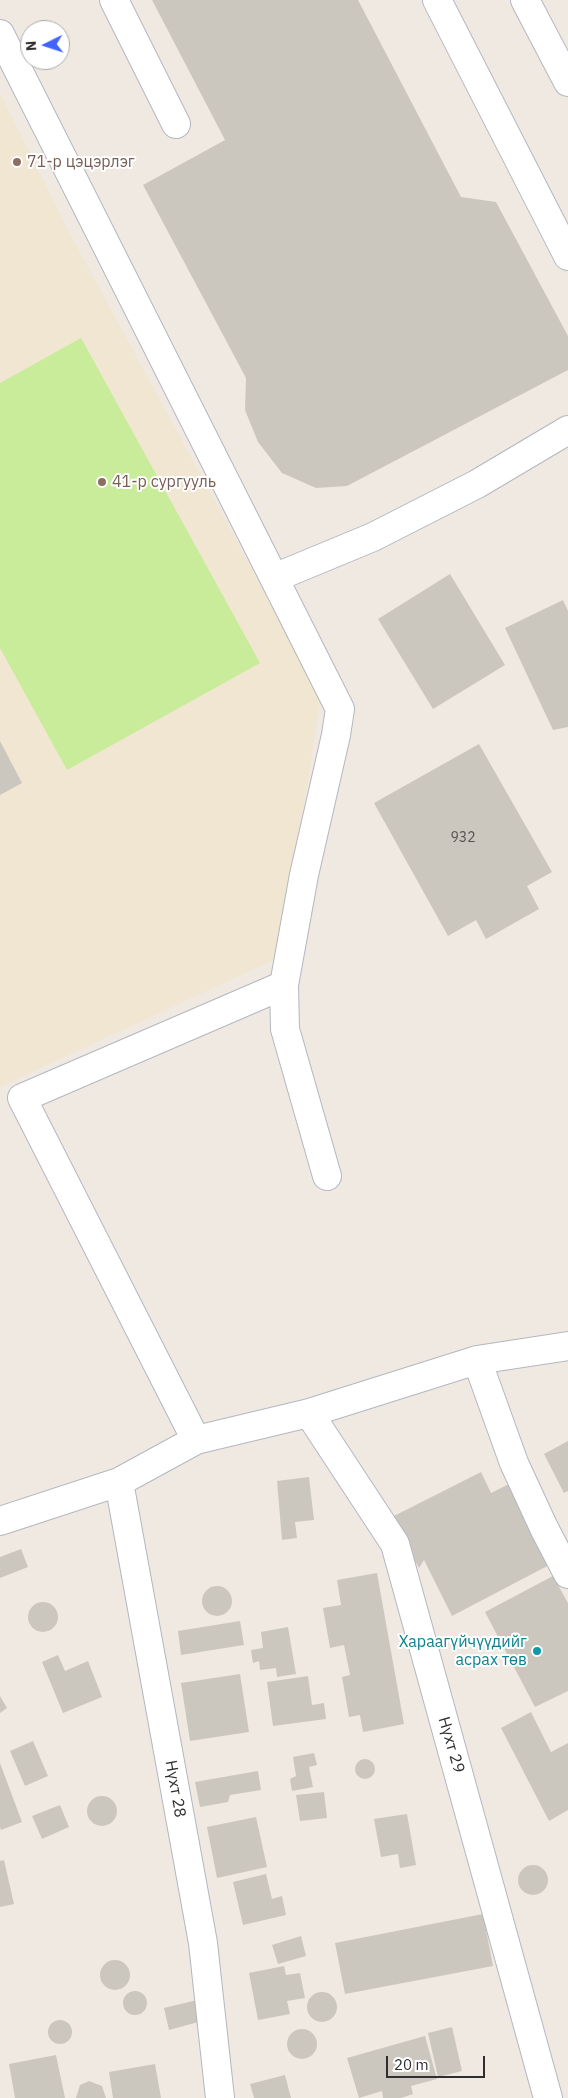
<!DOCTYPE html>
<meta charset="utf-8">
<style>
body{margin:0}
#map{position:relative;width:568px;height:2098px;overflow:hidden;background:#efe9e1;font-family:"IBM Plex Sans",sans-serif}
canvas{display:block}
.north{position:absolute;left:20px;top:20px;width:50px;height:50px;box-sizing:border-box;background:#fff;border:1px solid #ababab;border-radius:50%;rotate:266deg;font-size:14px;font-weight:700;line-height:20px;text-align:center;color:#2e2e2e}
.north::after{content:'';display:block;margin:auto;width:18px;height:22px;background:#4264fb;clip-path:polygon(50% 0,100% 100%,50% 72%,0 100%)}
.scale{position:absolute;left:386px;top:2056px;width:99px;height:22px;box-sizing:border-box;border:2px solid #2e2e2e;border-top:0;padding-left:6px;font-size:15px;line-height:18px;white-space:nowrap;color:#2e2e2e;-webkit-text-stroke:4px #fff;paint-order:stroke}
</style>
<div id="map">
<canvas width="568" height="2098"></canvas>
<div class="north">N</div>
<div class="scale">20 m</div>
</div>
<script>
const context = document.querySelector('canvas').getContext('2d');
context.lineJoin = 'round';
function fillPath(path, color) { context.fillStyle = color; context.fill(path, 'evenodd'); }
const shape = rows => new Path2D(rows.map(r => 'M' + r).join(''));
function stroke(path, color, width, dash) { context.strokeStyle = color; context.lineWidth = width; context.lineCap = dash ? 'butt' : 'round'; context.setLineDash(dash || []); context.stroke(path); }
function write(font, color, halo, rows, align = 'center') {
  context.font = font + ' "IBM Plex Sans",sans-serif'; context.lineWidth = 4; context.setLineDash([]); context.textBaseline = 'middle'; context.strokeStyle = halo; context.fillStyle = color; for (const [text, x, y, turn = 0] of rows) {
    context.save(); context.translate(x, y); context.rotate((+turn || 0) * Math.PI / 180); context.textAlign = isNaN(turn) ? turn : align; if (halo) context.strokeText(text, 0, 0); context.fillText(text, 0, 0); context.restore();
  }
}
fillPath(shape([
 [0,93,69,232,321,697,280,957,0,1087]
]), '#f0e6d1');
fillPath(shape([
 [81,338,260,663,67,770,0,648,0,383]
]), '#c9ec9a');
fillPath(shape([
 [152,0,358,0,461,197,496,202,568,336,568,370,347,486,316,488,282,473,258,442,245,410,246,378,143,185,225,140],
 [450,574,505,665,433,709,378,619],
 [563,600,568,611,568,727,553,730,505,628],
 [0,741,22,783,0,795],
 [479,744,552,872,527,886,539,909,486,939,476,920,448,936,374,803],
 [568,1441,568,1491,564,1493,544,1454],
 [481,1472,491,1493,511,1483,553,1563,452,1616,424,1560,419,1568,392,1517],
 [309,1477,314,1520,295,1522,297,1538,282,1540,277,1481],
 [21,1549,28,1567,0,1578,0,1557],
 [377,1573,404,1724,363,1732,360,1715,349,1717,342,1677,350,1675,344,1645,330,1648,323,1608,341,1605,337,1580],
 [553,1576,568,1603,568,1691,535,1707,485,1612],
 '202 1601a15 15 0 1 1 30 0a15 15 0 1 1-30 0Z',
 '28 1617a15 15 0 1 1 30 0a15 15 0 1 1-30 0Z',
 [240,1621,244,1645,181,1655,178,1631],
 [288,1627,296,1674,277,1677,276,1668,260,1670,259,1661,253,1663,251,1650,263,1648,261,1632],
 [58,1655,65,1671,88,1661,102,1697,63,1713,42,1662],
 [240,1674,249,1732,190,1741,181,1683],
 [308,1676,312,1705,324,1703,326,1719,273,1726,267,1682],
 [0,1696,7,1708,0,1713],
 [531,1712,551,1752,568,1743,568,1810,549,1821,501,1728],
 [33,1741,48,1776,25,1786,10,1751],
 [314,1753,317,1765,309,1767,313,1787,292,1791,290,1779,296,1776,293,1757],
 '355 1769a10 10 0 1 1 20 0a10 10 0 1 1-20 0Z',
 [0,1763,22,1822,1,1830,0,1827],
 [258,1771,261,1790,230,1795,228,1802,200,1807,195,1782],
 [324,1792,327,1818,300,1821,296,1795],
 '87 1811a15 15 0 1 1 30 0a15 15 0 1 1-30 0Z',
 [60,1805,69,1827,42,1839,32,1816],
 [407,1814,416,1865,400,1868,398,1854,381,1857,374,1819],
 [256,1817,267,1867,217,1878,207,1827],
 [4,1860,14,1904,0,1907,0,1861],
 '518 1880a15 15 0 1 1 30 0a15 15 0 1 1-30 0Z',
 [266,1874,272,1899,282,1896,286,1915,243,1925,233,1882],
 [483,1914,493,1966,345,1994,335,1943],
 [301,1936,306,1956,278,1964,272,1945],
 '100 1975a15 15 0 1 1 30 0a15 15 0 1 1-30 0Z',
 [284,1966,286,1975,300,1973,305,1998,287,2001,290,2014,258,2020,249,1973],
 '123 2003a12 12 0 1 1 24 0a12 12 0 1 1-24 0Z',
 '307 2007a15 15 0 1 1 30 0a15 15 0 1 1-30 0Z',
 [197,2000,202,2021,169,2030,164,2008],
 '48 2032a12 12 0 1 1 24 0a12 12 0 1 1-24 0Z',
 [452,2027,462,2071,438,2077,428,2033],
 '287 2044a15 15 0 1 1 30 0a15 15 0 1 1-30 0Z',
 [425,2036,437,2079,411,2086,413,2094,401,2098,383,2098,382,2091,359,2098,347,2058],
 [56,2055,65,2098,15,2098,9,2064],
 [155,2064,161,2098,113,2098,109,2072],
 [285,2075,291,2098,254,2098,250,2084],
 [89,2081,102,2086,106,2098,76,2098,80,2085]
]), '#cbc7bf');
const minor = shape([
 [114,0,176,124],
 [437,0,568,256],
 [525,0,568,82],
 [0,34,340,709,336,735,304,875,284,985,285,1029,327,1176],
 [274,578,373,537,477,484,568,430],
 [477,1360,514,1463,544,1528,568,1574],
 [309,1413,395,1544,548,2098],
 [196,1440,22,1098,284,985],
 [119,1482,203,1943,220,2098],
 [0,1521,119,1482,196,1440,309,1413,477,1360,568,1346]
]);
stroke(minor, '#b4b7c1', 30);
stroke(minor, '#fff', 28);
for (const [x, y, r, color] of [
 [17,162,5,"#8d6e63"],
 [102,482,5,"#8d6e63"],
 [537,1651,5,"#0f9aa8"]
]) { const dot = new Path2D(); dot.arc(x, y, r, 0, 2 * Math.PI); context.fillStyle = color; context.fill(dot); stroke(dot, '#fff', 2); }
write('14px', '#555452', null, [
 ["932",463,838]
]);
write('16px', '#785e54', '#fff', [
 ["71-р цэцэрлэг",27,162],
 ["41-р сургууль",112,482]
], 'left');
write('16px', '#0d838f', '#fff', [
 ["Хараагүйчүүдийг",527,1642],
 ["асрах төв",527,1660]
], 'right');
write('16px', '#2e2e2e', '#fff', [
 ["Нүхт 29",451,1745,74],
 ["Нүхт 28",175,1789,80]
]);
</script>
